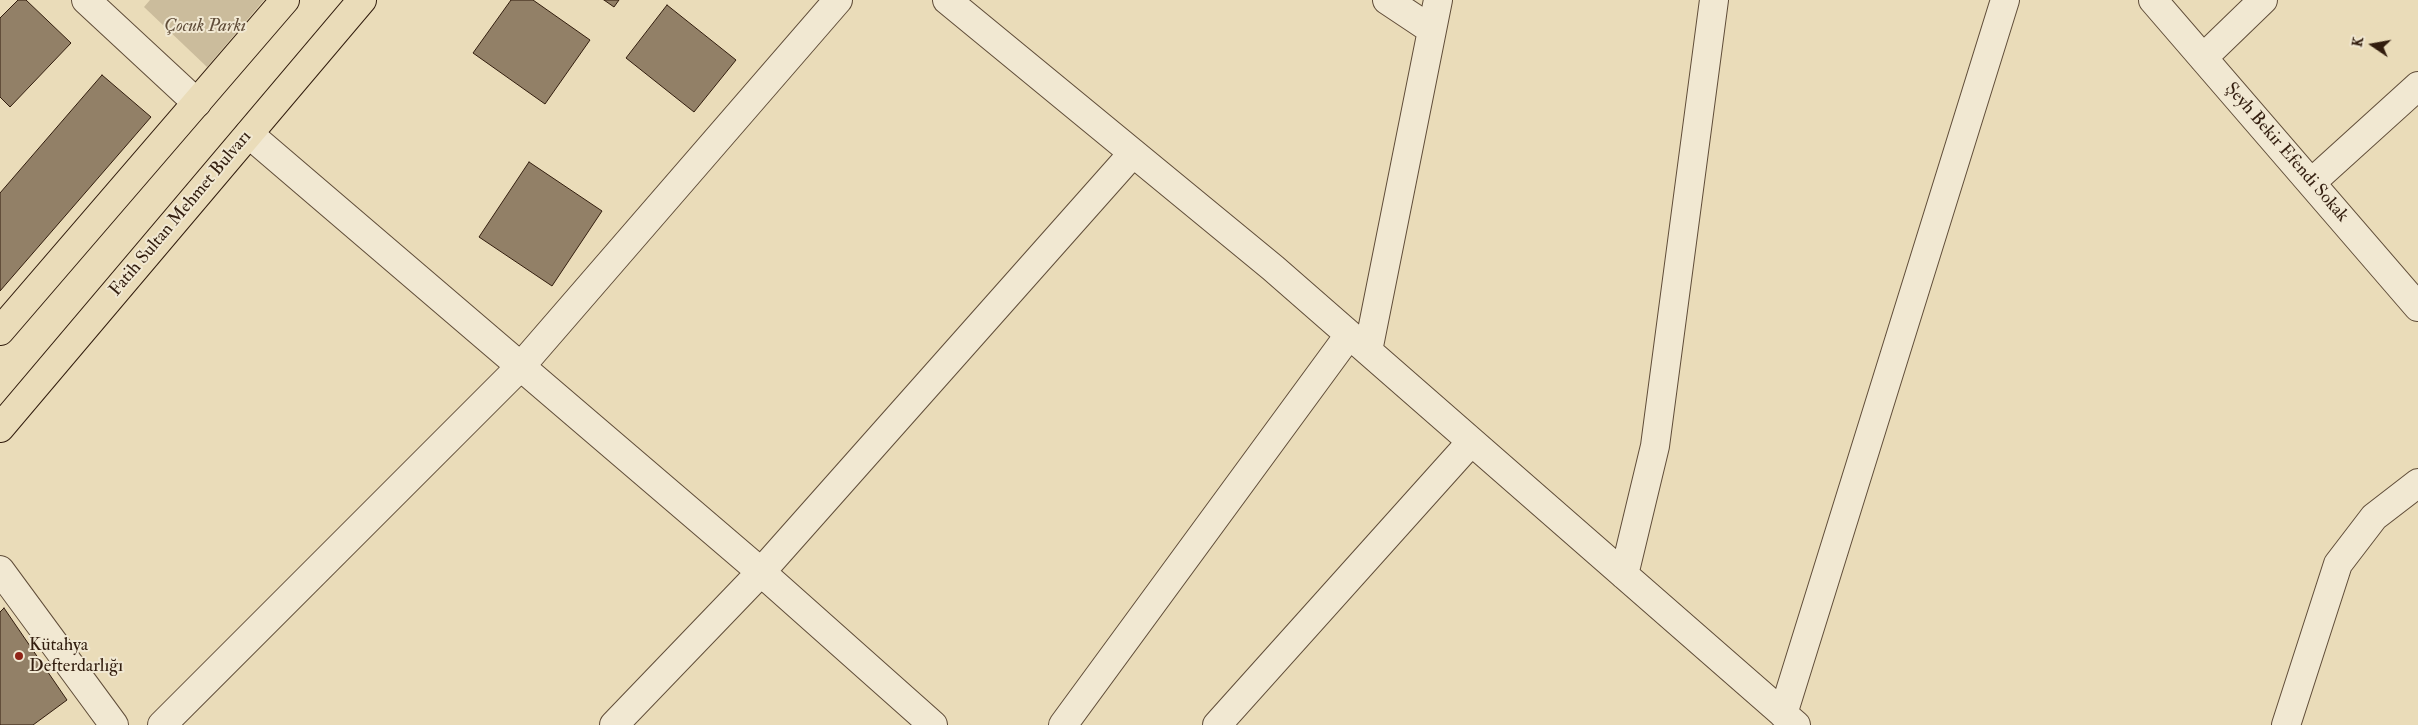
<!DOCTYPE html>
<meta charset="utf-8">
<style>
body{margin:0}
#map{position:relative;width:2418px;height:725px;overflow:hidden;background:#eadcb9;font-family:"IM FELL Double Pica",serif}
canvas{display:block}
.north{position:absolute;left:2348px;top:20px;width:50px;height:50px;-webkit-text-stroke:4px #f1e8d2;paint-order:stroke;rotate:282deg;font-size:14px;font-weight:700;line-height:20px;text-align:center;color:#321d0e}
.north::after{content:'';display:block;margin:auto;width:18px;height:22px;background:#321d0e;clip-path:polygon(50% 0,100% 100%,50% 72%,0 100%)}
</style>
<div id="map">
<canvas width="2418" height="725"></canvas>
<div class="north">K</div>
</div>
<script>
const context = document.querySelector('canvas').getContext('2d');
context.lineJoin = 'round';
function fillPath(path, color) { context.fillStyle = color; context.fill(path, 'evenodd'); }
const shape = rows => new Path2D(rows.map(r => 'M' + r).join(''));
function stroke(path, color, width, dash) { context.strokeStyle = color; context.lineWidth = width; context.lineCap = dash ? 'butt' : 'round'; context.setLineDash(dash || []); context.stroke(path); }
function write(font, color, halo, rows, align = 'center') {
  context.font = font + ' "IM FELL Double Pica",serif'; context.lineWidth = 4; context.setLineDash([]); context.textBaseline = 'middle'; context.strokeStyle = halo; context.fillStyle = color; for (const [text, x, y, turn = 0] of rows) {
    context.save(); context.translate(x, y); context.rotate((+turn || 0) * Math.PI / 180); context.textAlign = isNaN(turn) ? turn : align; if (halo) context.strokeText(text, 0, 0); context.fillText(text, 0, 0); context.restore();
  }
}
fillPath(shape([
 [150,0,264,0,207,67,144,7]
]), '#cbbc9c');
const building = shape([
 [18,0,26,0,71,43,10,107,0,97,0,18,18,0],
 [511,0,533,0,590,40,545,104,473,53,511,0],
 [604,0,619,0,614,7,604,0],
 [667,5,736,60,694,112,626,58,667,5],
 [102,75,151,117,0,291,0,193,102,75],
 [529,162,602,211,552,286,479,237,529,162],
 [4,608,67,700,33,725,0,725,0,612,4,608]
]);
fillPath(building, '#928067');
stroke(building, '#321d0e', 1);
const minor = shape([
 [86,0,197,103],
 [947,0,1273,268,1796,725],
 [1387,0,1432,30],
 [2153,0,2418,307],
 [2203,58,2263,0],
 [249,134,761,572,933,725],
 [2311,183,2418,86],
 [1368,351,1438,0],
 [0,570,114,725],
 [1624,575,1655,446,1714,0],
 [1783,714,2005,0],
 [162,725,521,366,838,0],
 [614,725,761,572,1133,153],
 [1063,725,1349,335],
 [1217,725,1471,442],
 [2286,725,2338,564,2374,517,2418,483]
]);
const major = shape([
 [0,331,285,0],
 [0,428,362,0]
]);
stroke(minor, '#604d39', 30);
stroke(major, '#321d0e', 30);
stroke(minor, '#f1e8d2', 28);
stroke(major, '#eadcb9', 28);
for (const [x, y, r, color] of [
 [19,656,5,"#8f2418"]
]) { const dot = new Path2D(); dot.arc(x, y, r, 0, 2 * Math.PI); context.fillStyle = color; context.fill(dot); stroke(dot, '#f1e8d2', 2); }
write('italic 18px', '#604d39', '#f1e8d2', [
 ["Çocuk Parkı",205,27]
]);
write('18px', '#321d0e', '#f1e8d2', [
 ["Şeyh Bekir Efendi Sokak",2286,153,49],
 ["Fatih Sultan Mehmet Bulvarı",181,214,-50]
]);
write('18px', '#321d0e', '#f1e8d2', [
 ["Kütahya",29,646],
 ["Defterdarlığı",29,667]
], 'left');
</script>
